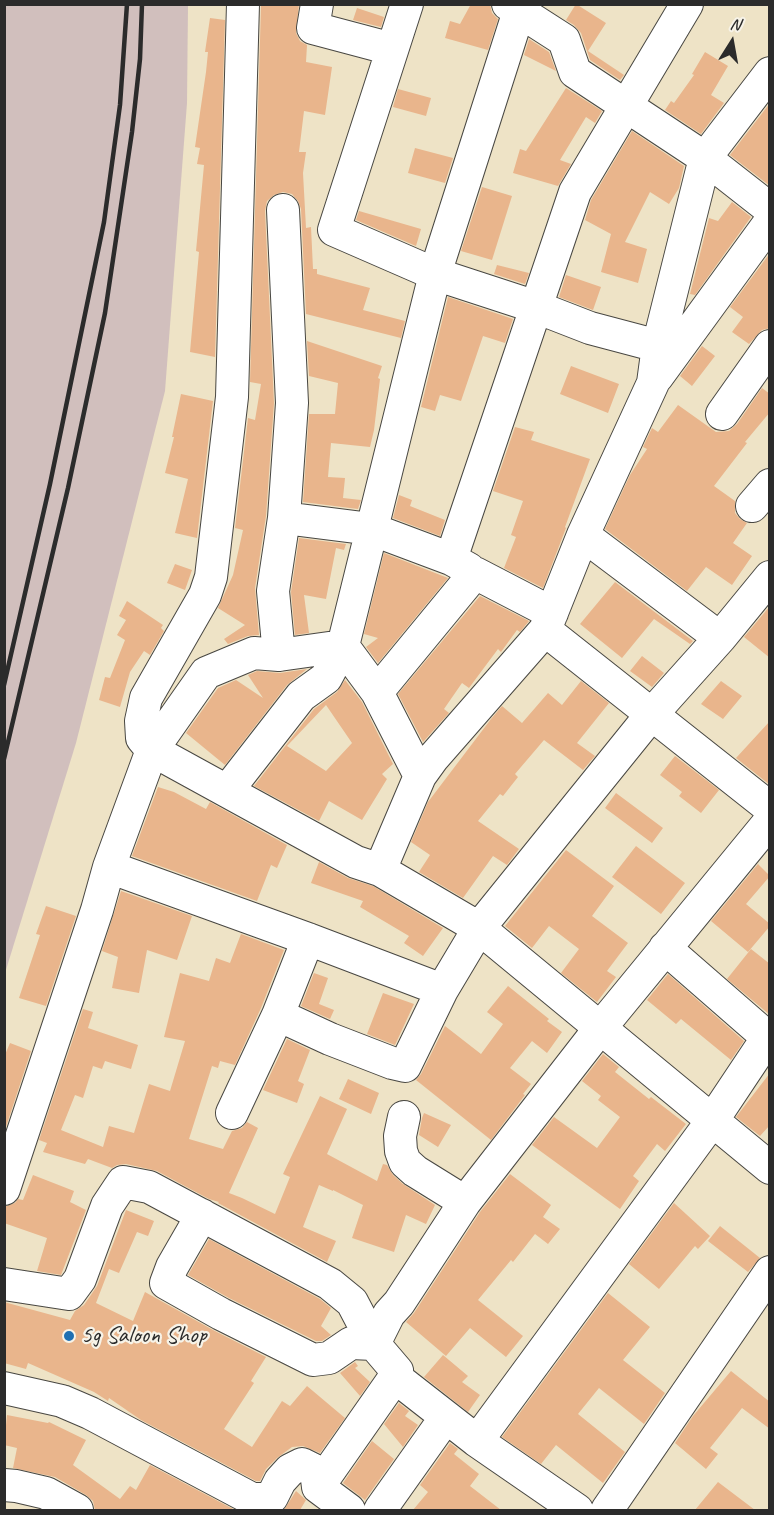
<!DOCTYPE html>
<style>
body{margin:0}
#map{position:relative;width:774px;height:1515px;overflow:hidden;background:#eee3c6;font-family:Caveat,sans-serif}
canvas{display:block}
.frame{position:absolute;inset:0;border:6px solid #2b2b2b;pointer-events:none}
.north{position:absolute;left:702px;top:12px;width:60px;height:60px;-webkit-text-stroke:4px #f7f3e8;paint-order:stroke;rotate:11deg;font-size:16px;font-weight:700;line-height:24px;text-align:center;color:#2b2b2b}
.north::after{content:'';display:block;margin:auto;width:21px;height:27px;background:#2b2b2b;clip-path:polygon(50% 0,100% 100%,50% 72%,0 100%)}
</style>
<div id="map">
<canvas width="774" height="1515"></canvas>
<div class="frame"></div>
<div class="north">N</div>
</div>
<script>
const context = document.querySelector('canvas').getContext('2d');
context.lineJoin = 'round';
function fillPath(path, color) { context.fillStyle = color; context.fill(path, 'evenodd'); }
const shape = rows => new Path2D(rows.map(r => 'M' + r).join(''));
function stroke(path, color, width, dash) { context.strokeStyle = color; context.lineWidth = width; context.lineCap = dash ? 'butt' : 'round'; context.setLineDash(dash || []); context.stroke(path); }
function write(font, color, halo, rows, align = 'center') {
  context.font = font + ' Caveat,sans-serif'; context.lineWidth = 4.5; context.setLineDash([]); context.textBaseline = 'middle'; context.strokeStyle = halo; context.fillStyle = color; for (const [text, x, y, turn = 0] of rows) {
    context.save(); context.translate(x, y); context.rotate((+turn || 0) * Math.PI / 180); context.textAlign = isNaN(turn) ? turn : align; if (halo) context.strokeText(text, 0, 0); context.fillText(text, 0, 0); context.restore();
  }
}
fillPath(shape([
 [5,4,188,5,187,103,165,391,76,743,5,973]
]), '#d1bfbd');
fillPath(shape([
 [299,4,296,33,300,41,307,45,306,62,332,67,325,115,304,111,299,152,306,152,303,173,306,228,311,227,313,269,317,269,317,274,370,288,363,310,405,321,401,338,306,314,301,209,298,201,292,194,283,192,274,195,267,201,265,211,274,403,266,516,255,588,259,635,248,636,228,644,224,639,245,625,218,608,233,575,243,530,235,528,248,418,255,420,261,384,250,382,261,6],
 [471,4,490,4,492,13,498,19,488,50,445,38,450,21,460,24],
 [576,4,606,23,588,51,624,75,620,80,590,60,581,33,574,25,566,20],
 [357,8,384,17,381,27,353,20],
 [210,18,225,20,215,357,190,352,199,252,196,251,204,165,197,164,200,148,195,147,206,72,208,52,205,52],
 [529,39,549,52,556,71,524,55],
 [705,52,728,66,711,95,724,103,701,134,665,110,671,101,674,103,694,75,692,74],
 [566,88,602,111,595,123,586,117,560,160,571,164,558,186,513,173,520,149,526,151],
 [398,89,431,98,426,116,393,107],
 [770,103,770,186,730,155],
 [632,131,684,166,679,188,669,204,650,192,625,242,647,249,638,283,601,272,611,234,585,220,591,200],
 [415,148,453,158,445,183,408,173],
 [482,187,512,196,492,260,461,251],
 [732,202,751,217,695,295,690,294,709,218,718,221],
 [359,211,421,229,416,246,356,220],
 [770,253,770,328,762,330,749,344,732,332,743,317,730,307],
 [497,265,529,273,525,284,494,274],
 [566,275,601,287,593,310,559,297],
 [448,297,513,319,505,343,483,336,461,401,440,395,435,411,421,407],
 [307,341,382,366,378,378,380,379,374,430,370,447,331,443,328,477,345,478,343,498,361,500,358,509,303,502,309,414,335,414,338,383,309,376],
 [702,346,715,356,692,386,680,376],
 [571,366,619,384,608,413,560,394],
 [762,388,770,394,770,412,745,442,747,443,714,486,735,501,735,513,740,519,747,523,733,543,752,556,732,585,706,567,687,591,605,529,630,475,647,449,643,447,652,428,658,432,678,405,716,432,729,431,737,424],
 [181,394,213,401,197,538,175,533,188,479,165,473,174,437,172,437],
 [515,427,534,432,531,440,590,459,565,527,566,528,543,588,504,568,516,537,511,535,523,501,493,491],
 [399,495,412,500,410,506,445,520,440,536,393,518],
 [299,538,346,544,344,550,336,548,326,599,304,595,309,633,295,635,291,592],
 [384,553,448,578,378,663,366,647,378,638,364,634],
 [175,564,192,570,185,590,167,583],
 [615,582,693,641,690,644,654,619,622,658,580,624],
 [480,596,529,621,520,632,517,630,501,652,498,649,469,688,462,683,444,709,449,713,423,742,398,694],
 [127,601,163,625,161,628,164,631,150,655,144,651,130,672,120,707,99,700,105,677,110,678,125,640,117,635,126,620,119,616],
 [770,606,770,658,744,637],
 [642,656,664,673,652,687,630,671],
 [307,669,287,685,225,765,186,733,218,688,236,680,263,698,248,675,257,671,280,673],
 [345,680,362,702,393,764,382,774,387,779,362,820,329,801,319,821,254,786,314,709,337,692],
 [326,705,352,743,326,771,287,746],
 [581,681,609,703,577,743,595,756,583,770,544,740,515,774,518,777,503,796,500,794,478,821,519,849,507,865,493,856,463,898,419,872,430,855,411,842,428,802,491,719,502,706,522,723,548,693,562,705],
 [721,681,742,696,723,719,701,704],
 [770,721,770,785,736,758],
 [675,756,719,790,701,813,679,796,682,792,660,775],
 [158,787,174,792,206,809,210,802,287,845,277,868,271,865,257,901,132,856],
 [616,793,663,828,652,843,605,808],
 [636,846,685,883,661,914,612,877],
 [566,850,614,886,592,916,628,943,607,971,616,977,597,1002,561,973,579,949,549,926,532,948,505,926],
 [319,862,348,878,373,886,443,928,423,956,404,943,409,936,360,907,363,901,311,883],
 [758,864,770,876,746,904,770,924,770,926,748,952,711,921],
 [121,891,192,916,177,960,147,950,139,993,112,988,118,957,102,951],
 [46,906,76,916,46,1006,19,998,40,935,36,934],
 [241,934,284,950,261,1008,235,1065,220,1061,218,1068,212,1066,189,1139,223,1149,232,1131,242,1128,247,1122,258,1128,229,1193,242,1198,275,1214,290,1177,283,1174,320,1096,347,1109,327,1154,377,1181,383,1164,387,1165,393,1175,403,1184,435,1205,426,1224,406,1215,394,1252,352,1238,363,1205,333,1190,333,1191,319,1185,303,1227,336,1241,327,1262,218,1203,219,1202,209,1199,157,1171,126,1164,117,1165,112,1168,88,1159,85,1164,43,1152,47,1143,39,1140,83,1009,93,1012,88,1028,138,1045,131,1069,105,1061,102,1069,93,1066,83,1098,75,1095,61,1130,103,1147,109,1126,134,1133,149,1084,170,1091,185,1041,164,1037,180,973,209,981,216,958,230,963],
 [751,949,770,964,770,1015,727,979],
 [314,973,328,978,319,1004,334,1010,330,1019,301,1006],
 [668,974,744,1041,731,1060,681,1019,676,1024,647,1000],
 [508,986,549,1019,547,1021,562,1032,547,1053,532,1041,510,1068,531,1084,523,1094,525,1095,491,1140,416,1080,421,1074,445,1026,481,1054,503,1024,487,1012],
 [383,993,414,1004,395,1045,367,1034],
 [287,1039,310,1050,298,1081,304,1084,297,1103,263,1090],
 [10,1043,31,1051,6,1127,4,1057],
 [603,1054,619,1067,615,1072,649,1099,651,1097,686,1124,665,1151,657,1144,633,1176,639,1181,620,1209,532,1145,554,1117,597,1148,620,1117,598,1100,601,1096,582,1081],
 [770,1073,770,1125,760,1136,736,1117],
 [348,1079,379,1093,371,1114,339,1099],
 [424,1113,451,1125,438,1147,419,1135,422,1118],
 [510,1174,551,1205,543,1217,560,1229,548,1244,535,1234,513,1262,511,1260,478,1300,523,1336,506,1357,470,1328,446,1356,406,1322,414,1313,480,1212],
 [33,1175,74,1191,70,1202,86,1210,61,1275,37,1271,47,1238,4,1223,4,1207,15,1203,18,1199,23,1200],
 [674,1203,710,1236,698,1249,695,1246,659,1289,629,1264],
 [126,1210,154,1221,148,1236,137,1232,119,1273,109,1269,96,1303,133,1321,145,1292,213,1330,266,1357,251,1381,254,1383,224,1429,252,1447,282,1401,290,1406,307,1386,345,1418,320,1453,303,1446,292,1447,277,1458,266,1469,260,1481,256,1481,141,1420,109,1398,108,1401,94,1392,28,1363,26,1369,4,1363,4,1302,70,1320,75,1311,84,1305,97,1286],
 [720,1226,760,1258,748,1272,708,1241],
 [209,1239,320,1299,331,1308,321,1326,331,1335,322,1341,316,1341,229,1298,188,1275],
 [608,1293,650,1327,623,1360,665,1393,644,1424,599,1388,578,1414,625,1452,603,1483,556,1445,541,1464,502,1437],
 [443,1355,468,1376,462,1382,480,1395,468,1412,424,1377],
 [355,1362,358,1366,355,1368,370,1382,360,1396,340,1373],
 [731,1371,770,1402,770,1429,742,1408,710,1448,718,1454,706,1469,675,1443,693,1416],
 [399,1403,409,1411,405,1416,418,1425,403,1447,384,1424],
 [7,1415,48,1423,49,1422,86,1440,73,1465,120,1499,130,1486,136,1490,150,1465,235,1510,95,1510,93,1501,86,1495,55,1477,13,1468,17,1448,4,1445],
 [372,1441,394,1459,365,1500,343,1483],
 [450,1443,458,1449,454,1454,479,1474,470,1486,501,1510,413,1510,428,1492,420,1485],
 [718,1482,755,1510,695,1510],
 [296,1491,306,1500,300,1510,284,1510]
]), '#e9b58c');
const minor = shape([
 [243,4,232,397,211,577,205,595,146,698,141,721,142,738,152,750,356,862,380,870,479,928,770,1168],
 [317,4,313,28,392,49],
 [407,4,334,230,435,274,536,307,590,328,658,346],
 [508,4,564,40,575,72,705,158,770,209],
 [657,377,770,222],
 [722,414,770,346],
 [752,506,770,485],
 [284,518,371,529,451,559,469,569],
 [583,535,720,638],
 [451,559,575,192,687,4],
 [545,630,770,808],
 [343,646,377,692,420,776,380,870],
 [279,655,273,591,284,518,292,403,283,210],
 [377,692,475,573,552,613],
 [420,776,433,758,545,630,583,535,653,383,658,346,705,158,770,73],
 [227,791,301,696,326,678,343,646,435,274,519,11],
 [109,867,308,939,442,990],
 [665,948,767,1037],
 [278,1015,330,1039,392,1063,405,1066,442,990,479,928,651,715,720,638,770,577],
 [232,1113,278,1015,308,939],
 [404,1117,400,1136,401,1151,405,1162,415,1171,465,1202],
 [4,1189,97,910,109,867,152,750,206,673,254,653,279,655,343,646],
 [202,1215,172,1267,166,1283,221,1314,313,1360,329,1358,351,1343,374,1344,389,1314,399,1303,465,1202,601,1027,770,821],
 [4,1284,69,1294,80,1279,107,1206,123,1182,149,1187,330,1284,352,1302,374,1344,397,1371,395,1377,477,1441,577,1510],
 [4,1388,62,1401,90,1413,252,1499,264,1499,272,1497,280,1481,290,1470,302,1464,316,1471,318,1487,349,1510],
 [477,1441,712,1121,770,1034],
 [4,1485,16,1486,46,1493,77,1510],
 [318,1487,395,1377],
 [380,1510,446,1417],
 [607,1510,770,1272]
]);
stroke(minor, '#484742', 34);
stroke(minor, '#fff', 32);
stroke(shape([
 [4,685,50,484,104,222,120,105,127,4],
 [4,759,68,488,105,313,132,132,140,59,142,4]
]), '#2b2b2b', 4.5);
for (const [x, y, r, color] of [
 [69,1336,6,"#1f6fb2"]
]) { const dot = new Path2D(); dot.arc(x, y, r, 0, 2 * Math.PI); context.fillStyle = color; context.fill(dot); stroke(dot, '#f7f3e8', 2); }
write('24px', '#2b2b2b', '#f7f3e8', [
 ["5g Saloon Shop",81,1336]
], 'left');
</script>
